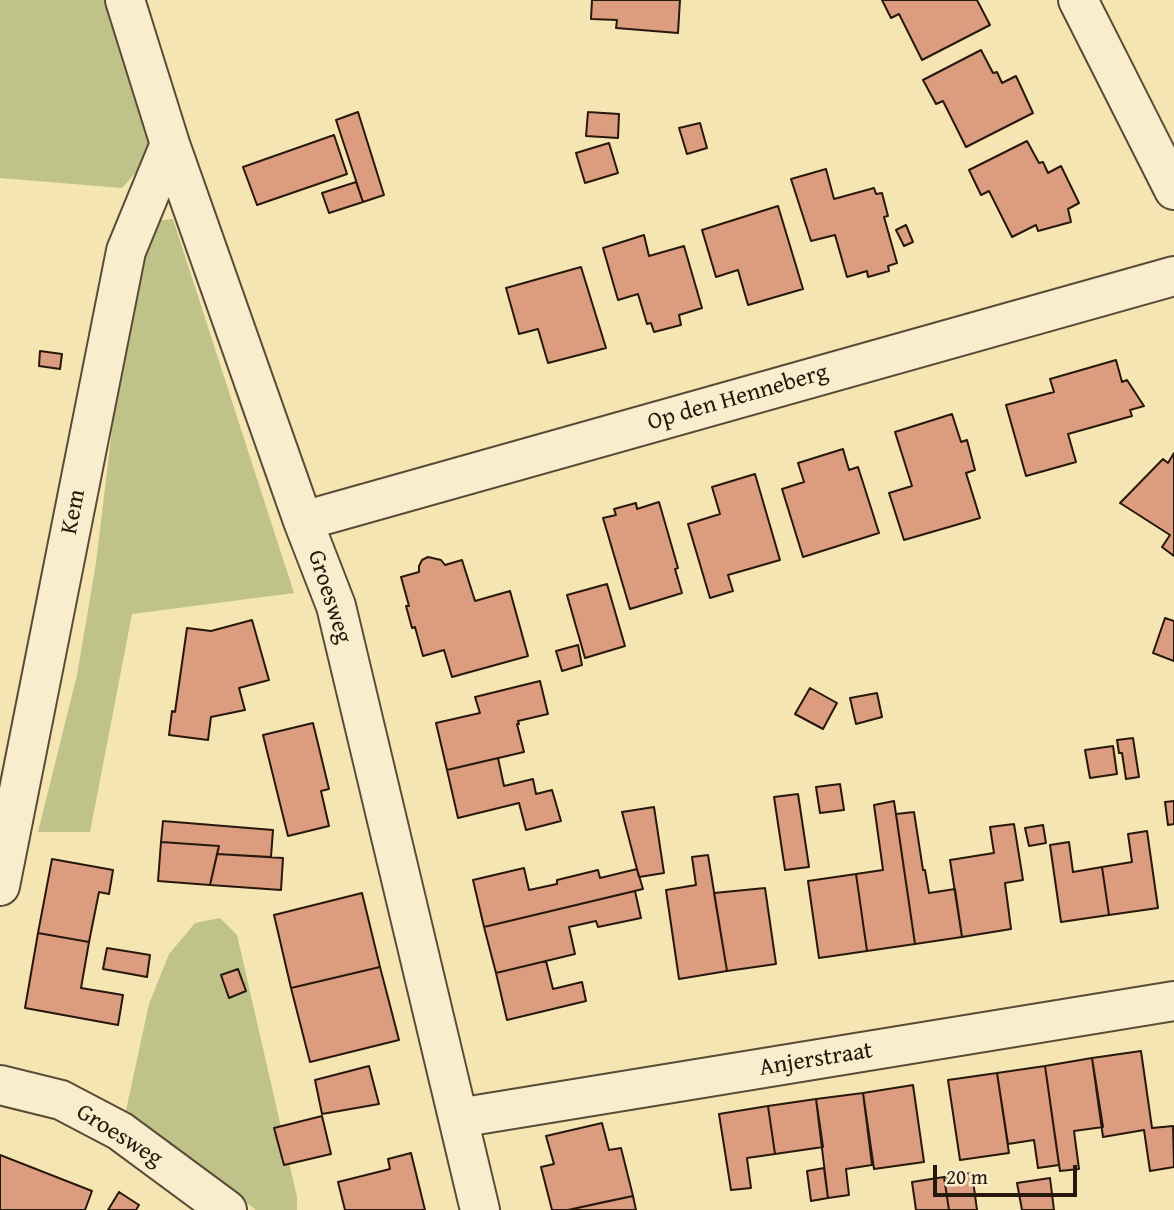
<!DOCTYPE html>
<style>
body{margin:0}
#map{position:relative;width:1174px;height:1210px;overflow:hidden;background:#f5e5b3;font-family:"Gentium Book Plus",serif}
canvas{display:block}
.scale{position:absolute;left:933px;top:1165px;width:144px;height:32px;box-sizing:border-box;border:4px solid #27180c;border-top:0;padding-left:9px;font-size:21px;line-height:24px;white-space:nowrap;color:#27180c;-webkit-text-stroke:5px #f8eece;paint-order:stroke}
</style>
<div id="map">
<canvas width="1174" height="1210"></canvas>
<div class="scale">20 m</div>
</div>
<script>
const context = document.querySelector('canvas').getContext('2d');
context.lineJoin = 'round';
function fillPath(path, color) { context.fillStyle = color; context.fill(path, 'evenodd'); }
const shape = rows => new Path2D(rows.map(r => 'M' + r).join(''));
function stroke(path, color, width, dash) { context.strokeStyle = color; context.lineWidth = width; context.lineCap = dash ? 'butt' : 'round'; context.setLineDash(dash || []); context.stroke(path); }
function write(font, color, halo, rows, align = 'center') {
  context.font = font + ' "Gentium Book Plus",serif'; context.lineWidth = 7; context.setLineDash([]); context.textBaseline = 'middle'; context.strokeStyle = halo; context.fillStyle = color; for (const [text, x, y, turn = 0] of rows) {
    context.save(); context.translate(x, y); context.rotate((+turn || 0) * Math.PI / 180); context.textAlign = isNaN(turn) ? turn : align; if (halo) context.strokeText(text, 0, 0); context.fillText(text, 0, 0); context.restore();
  }
}
fillPath(shape([
 [0,0,104,0,154,152,122,188,0,178],
 [173,219,294,593,132,614,90,832,38,832,77,675,96,563,119,371,131,301,153,221],
 [220,918,237,935,297,1197,297,1210,256,1210,155,1132,125,1115,149,1004,169,954,195,923]
]), '#bfc38a');
const building = shape([
 [592,0,680,0,678,33,616,28,617,20,591,19,592,0],
 [882,0,977,0,990,25,922,60,899,14,891,18,882,0],
 [981,50,993,73,997,72,1002,83,1016,76,1033,113,966,147,943,101,936,104,923,80,981,50],
 [358,112,384,195,363,202,336,120,358,112],
 [588,112,619,114,618,138,586,136,588,112],
 [700,123,707,148,687,154,679,128,700,123],
 [334,135,347,174,257,205,243,167,334,135],
 [1027,141,1039,163,1043,162,1048,173,1061,166,1079,203,1068,209,1071,222,1038,231,1036,225,1012,237,989,191,981,195,969,170,1027,141],
 [609,143,618,173,585,183,576,153,609,143],
 [826,169,834,199,874,188,876,194,882,193,888,216,884,217,897,263,888,266,889,271,868,277,867,271,847,277,835,235,811,241,791,179,826,169],
 [356,182,363,202,329,213,322,193,356,182],
 [778,206,803,289,748,305,738,270,716,277,702,230,778,206],
 [906,225,913,242,904,246,896,230,906,225],
 [644,235,649,256,684,246,702,308,679,315,681,325,654,332,651,323,647,324,638,294,618,300,603,248,644,235],
 [581,267,606,348,548,363,538,329,519,334,506,288,581,267],
 [40,351,62,354,60,369,39,366,40,351],
 [1116,360,1122,382,1127,380,1144,406,1130,410,1132,416,1068,434,1076,462,1026,476,1006,405,1054,392,1050,379,1116,360],
 [952,414,961,442,967,440,975,470,966,473,980,518,904,540,889,493,912,486,895,432,952,414],
 [843,449,849,470,858,467,879,533,803,557,782,489,804,482,798,463,843,449],
 [1174,453,1174,556,1162,547,1170,535,1120,503,1163,459,1168,463,1174,453],
 [755,474,780,560,728,575,733,591,710,598,688,524,720,514,712,487,755,474],
 [659,502,678,568,675,569,682,593,630,609,603,518,616,515,614,509,636,503,637,509,659,502],
 [428,557,441,560,445,565,462,560,475,601,510,591,528,656,452,677,444,650,423,656,415,627,412,628,406,606,409,606,401,577,419,572,419,566,422,560,428,557],
 [607,584,625,646,585,658,567,595,607,584],
 [1165,618,1174,621,1174,661,1153,653,1165,618],
 [252,620,269,680,239,688,245,710,211,717,208,740,169,735,172,711,175,712,187,628,211,631,252,620],
 [578,645,582,665,562,671,556,651,578,645],
 [540,681,548,714,518,721,519,724,517,724,524,752,447,770,436,723,480,713,475,697,540,681],
 [810,688,837,703,823,729,795,714,810,688],
 [877,693,882,717,856,724,850,698,877,693],
 [313,723,329,789,321,791,329,826,288,836,263,735,313,723],
 [1133,738,1139,777,1126,779,1122,753,1119,753,1117,740,1133,738],
 [1113,746,1117,774,1090,778,1085,750,1113,746],
 [498,758,504,786,533,779,536,794,552,790,561,821,526,830,519,803,458,818,447,770,498,758],
 [840,784,844,810,820,813,816,787,840,784],
 [798,794,809,867,785,870,774,797,798,794],
 [894,801,915,944,867,951,856,874,883,870,874,805,894,801],
 [1174,801,1174,824,1168,825,1165,802,1174,801],
 [654,807,664,873,639,877,622,812,654,807],
 [914,812,923,870,925,870,929,893,955,889,962,937,915,944,896,814,914,812],
 [163,821,273,830,271,857,217,854,219,846,161,842,163,821],
 [1014,824,1023,880,1005,883,1011,929,962,937,950,860,994,853,990,827,1014,824],
 [1043,825,1046,843,1029,846,1025,828,1043,825],
 [1147,831,1158,908,1109,915,1102,867,1132,862,1128,834,1147,831],
 [161,842,219,846,210,885,158,881,161,842],
 [1069,842,1073,872,1102,867,1109,915,1061,922,1050,845,1069,842],
 [217,854,283,858,281,890,210,885,217,854],
 [708,855,727,971,679,979,666,890,696,885,692,857,708,855],
 [52,859,113,870,109,894,99,892,89,942,38,933,52,859],
 [524,868,529,890,557,884,557,880,598,870,600,878,637,869,643,889,484,927,473,880,524,868],
 [856,874,867,951,819,958,808,881,856,874],
 [765,888,776,964,727,971,714,893,765,888],
 [635,891,641,918,598,927,596,921,569,927,575,954,496,973,484,927,635,891],
 [362,893,380,967,291,988,274,915,362,893],
 [38,933,89,942,81,988,123,995,118,1025,25,1008,38,933],
 [107,948,150,955,147,977,103,969,107,948],
 [546,961,553,989,582,982,586,1001,507,1020,496,973,546,961],
 [380,967,399,1040,310,1062,291,988,380,967],
 [238,969,246,991,229,998,221,975,238,969],
 [1141,1051,1152,1128,1173,1126,1174,1167,1150,1171,1144,1130,1103,1137,1092,1058,1141,1051],
 [1092,1058,1103,1127,1074,1131,1079,1169,1060,1171,1045,1066,1092,1058],
 [369,1066,379,1104,322,1114,315,1080,369,1066],
 [1045,1066,1059,1165,1038,1168,1034,1140,1008,1144,997,1073,1045,1066],
 [997,1073,1009,1153,960,1160,948,1080,997,1073],
 [913,1085,924,1162,874,1169,863,1093,913,1085],
 [863,1093,872,1165,846,1169,849,1195,828,1198,816,1099,863,1093],
 [816,1099,823,1147,775,1154,768,1106,816,1099],
 [768,1106,775,1154,747,1158,751,1188,731,1190,719,1114,768,1106],
 [322,1116,331,1154,284,1165,274,1128,322,1116],
 [602,1123,609,1150,621,1148,633,1196,568,1210,552,1210,541,1167,554,1164,546,1136,602,1123],
 [411,1153,425,1210,345,1210,338,1182,390,1169,388,1159,411,1153],
 [0,1155,92,1191,85,1210,0,1210,0,1155],
 [824,1168,828,1198,811,1201,807,1171,824,1168],
 [972,1173,977,1210,949,1210,944,1177,972,1173],
 [944,1177,949,1210,916,1210,912,1182,944,1177],
 [1050,1178,1054,1210,1022,1210,1017,1183,1050,1178],
 [119,1192,139,1205,136,1210,108,1210,119,1192],
 [633,1196,636,1210,568,1210,604,1202,633,1196]
]);
fillPath(building, '#dc9c7f');
stroke(building, '#27180c', 2);
const minor = shape([
 [125,0,170,144,303,521,336,606,480,1210],
 [1078,0,1174,190],
 [303,521,1174,276],
 [0,886,126,251,170,144],
 [0,1085,61,1100,120,1131,227,1210],
 [458,1118,1174,1001]
]);
stroke(minor, '#5a4b36', 42);
stroke(minor, '#f8eece', 38);
write('24px', '#27180c', '#f8eece', [
 ["Op den Henneberg",738,398,-16],
 ["Kem",74,512,-79],
 ["Groesweg",329,597,72],
 ["Anjerstraat",816,1060,-9],
 ["Groesweg",119,1136,32]
]);
</script>
